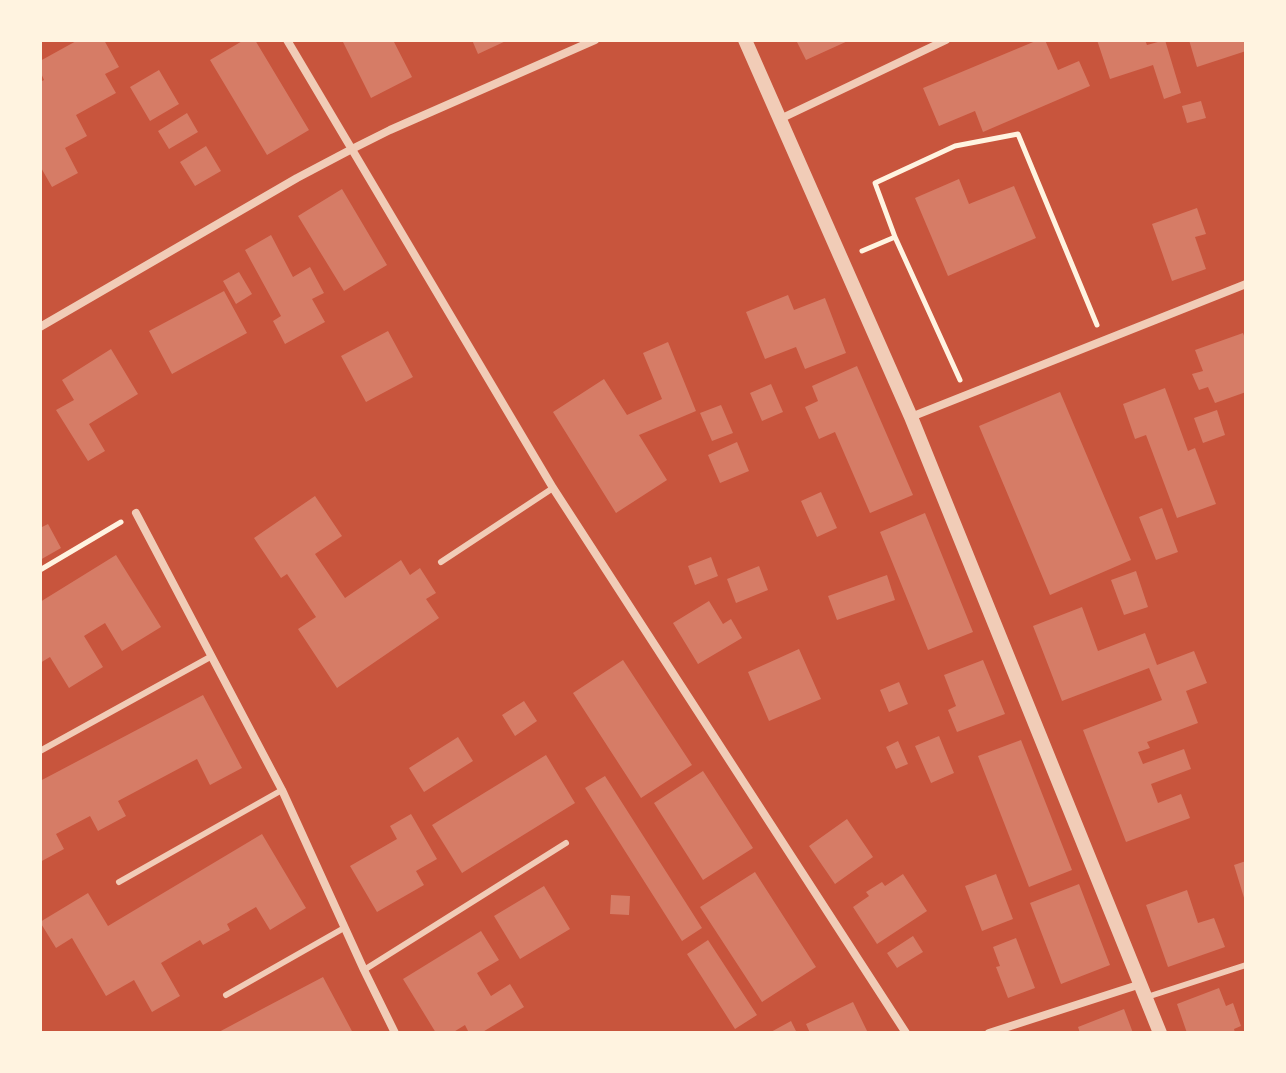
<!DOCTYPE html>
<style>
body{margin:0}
#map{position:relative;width:1286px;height:1073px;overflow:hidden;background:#c8553d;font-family:Commissioner,sans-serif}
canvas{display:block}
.frame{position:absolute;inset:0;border:42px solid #fff3e0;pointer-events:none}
</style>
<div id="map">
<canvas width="1286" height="1073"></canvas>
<div class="frame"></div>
</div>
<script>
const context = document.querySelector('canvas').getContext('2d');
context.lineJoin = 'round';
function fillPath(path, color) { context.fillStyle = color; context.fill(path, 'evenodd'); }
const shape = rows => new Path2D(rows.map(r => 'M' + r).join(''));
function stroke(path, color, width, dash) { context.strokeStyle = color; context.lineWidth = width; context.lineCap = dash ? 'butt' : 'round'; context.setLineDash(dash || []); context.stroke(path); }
fillPath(shape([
 [78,40,104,40,119,67,105,74,116,93,76,115,87,136,65,148,78,173,52,187,40,166,40,82,44,80,40,71,40,61],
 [244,40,255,40,309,130,267,155,210,60],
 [342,40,393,40,412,77,371,98],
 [472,40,508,40,478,54],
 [796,40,850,40,806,60],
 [1038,40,1045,40,1058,70,1079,61,1090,86,983,132,975,111,939,126,923,88],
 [1097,40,1145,40,1147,45,1165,40,1181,93,1164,99,1153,65,1110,79],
 [1189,40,1246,40,1246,51,1197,67],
 [159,70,179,104,150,121,130,87],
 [1201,101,1206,118,1187,123,1182,106],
 [187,113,198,132,169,149,158,131],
 [206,146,221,171,195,186,180,162],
 [959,179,969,204,1014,186,1036,238,948,276,915,198],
 [342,189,387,265,344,291,298,216],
 [1197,208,1206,234,1195,237,1206,269,1172,281,1152,224],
 [271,235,293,277,310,267,324,293,312,299,325,322,285,344,273,321,281,316,245,250],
 [239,272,252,294,236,304,223,281],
 [224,291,247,333,172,374,149,331],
 [788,295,794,310,825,298,846,353,805,369,796,347,765,359,746,312],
 [388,331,413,377,366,402,341,356],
 [1243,333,1246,341,1246,392,1215,403,1208,387,1199,390,1192,374,1203,371,1195,350],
 [668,342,696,411,639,435,667,480,616,513,553,412,604,379,627,415,662,399,643,353],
 [111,349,138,394,89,424,105,451,88,461,56,410,74,400,62,380],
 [857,366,913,495,870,513,835,432,819,439,805,407,818,401,812,386],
 [771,384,783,412,762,421,750,393],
 [1165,388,1188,451,1195,448,1216,504,1177,518,1146,435,1135,439,1123,404],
 [1060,392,1131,560,1050,595,979,426],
 [721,405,733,433,712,441,700,413],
 [1217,410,1225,435,1203,443,1194,418],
 [737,442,749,471,720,483,708,455],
 [821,492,837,528,817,537,801,501],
 [315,496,342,536,315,554,345,598,401,560,410,575,420,568,436,593,426,599,439,618,337,688,298,629,316,617,287,574,281,578,254,538],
 [1162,508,1178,552,1156,560,1139,517],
 [925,513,973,632,928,650,880,532],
 [48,524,61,548,40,560,40,528],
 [116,555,161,627,122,651,105,623,84,636,103,667,69,688,50,657,40,663,40,602],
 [711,557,718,576,695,585,688,566],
 [759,566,768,590,736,603,727,579],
 [1136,571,1148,607,1124,615,1111,580],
 [887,575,895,600,837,620,828,596],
 [709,601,723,624,731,619,742,638,698,664,673,623],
 [1082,607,1098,651,1145,633,1157,665,1194,651,1207,683,1186,691,1198,723,1147,742,1150,748,1138,752,1143,764,1184,749,1191,769,1151,784,1158,803,1181,794,1190,818,1126,842,1083,730,1162,700,1149,668,1062,701,1033,626],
 [799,649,821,699,769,721,748,672],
 [623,660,692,765,641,798,573,693],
 [983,660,1005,714,957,732,948,710,956,706,944,675],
 [899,682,908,704,889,712,880,690],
 [203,695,242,768,210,785,197,759,118,801,126,816,98,831,90,816,56,834,64,849,40,862,40,781],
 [524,701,537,721,515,736,502,715],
 [939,736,954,773,931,783,915,746],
 [458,737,473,761,424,792,409,768],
 [1021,740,1072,870,1029,887,978,756],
 [898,741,908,764,896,769,886,747],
 [546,755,575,803,462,873,432,825],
 [703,771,753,848,703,880,654,803],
 [605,776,702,928,682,941,585,788],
 [411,814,437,859,416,871,424,885,377,912,350,866,397,839,390,826],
 [847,819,873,857,835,884,809,846],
 [262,834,306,908,270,930,256,907,227,924,230,930,203,945,200,940,161,963,180,996,152,1012,134,980,106,996,72,938,56,948,40,922,88,893,108,926],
 [1246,861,1246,901,1245,901,1234,865],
 [755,872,816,967,762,1002,700,907],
 [903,874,927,911,877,944,853,907,869,896,866,892,882,882,885,886],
 [996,874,1013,919,982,931,965,886],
 [1079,884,1110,965,1061,984,1030,903],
 [544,886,570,929,520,959,494,916],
 [1187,890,1198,923,1214,918,1225,947,1168,967,1146,905],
 [611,895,630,896,629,915,610,914],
 [481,931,499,960,477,973,491,996,510,984,524,1007,481,1033,469,1033,465,1025,452,1033,436,1033,403,979],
 [913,936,923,952,897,968,887,953],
 [1016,938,1035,988,1008,998,996,967,1000,966,993,947],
 [708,940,757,1015,735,1029,687,954],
 [323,977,353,1033,217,1033,264,1008],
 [1219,988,1226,1006,1233,1003,1241,1026,1234,1029,1235,1033,1187,1033,1177,1004],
 [853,1002,868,1033,810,1033,806,1024],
 [1124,1009,1133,1033,1080,1033,1078,1027],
 [791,1021,797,1033,769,1033]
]), '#d67c66');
stroke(shape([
 [862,251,895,237],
 [960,380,895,237,875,183,955,146,1018,134,1097,325],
 [40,570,121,522]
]), '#fff3e0', 5);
stroke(shape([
 [441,562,553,488],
 [40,751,212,656],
 [119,882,282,790],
 [364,970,566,843],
 [226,995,344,928],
 [1147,997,1246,965]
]), '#f1ccb7', 6);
stroke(shape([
 [287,40,553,488,906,1033],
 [780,119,946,40],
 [40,327,297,178,352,149,390,130,595,40],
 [911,417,1246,284],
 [136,513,282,790,364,970,395,1033],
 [989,1033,1141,984]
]), '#f1ccb7', 8);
stroke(shape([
 [745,40,911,417,1160,1033]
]), '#f1ccb7', 14);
</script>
